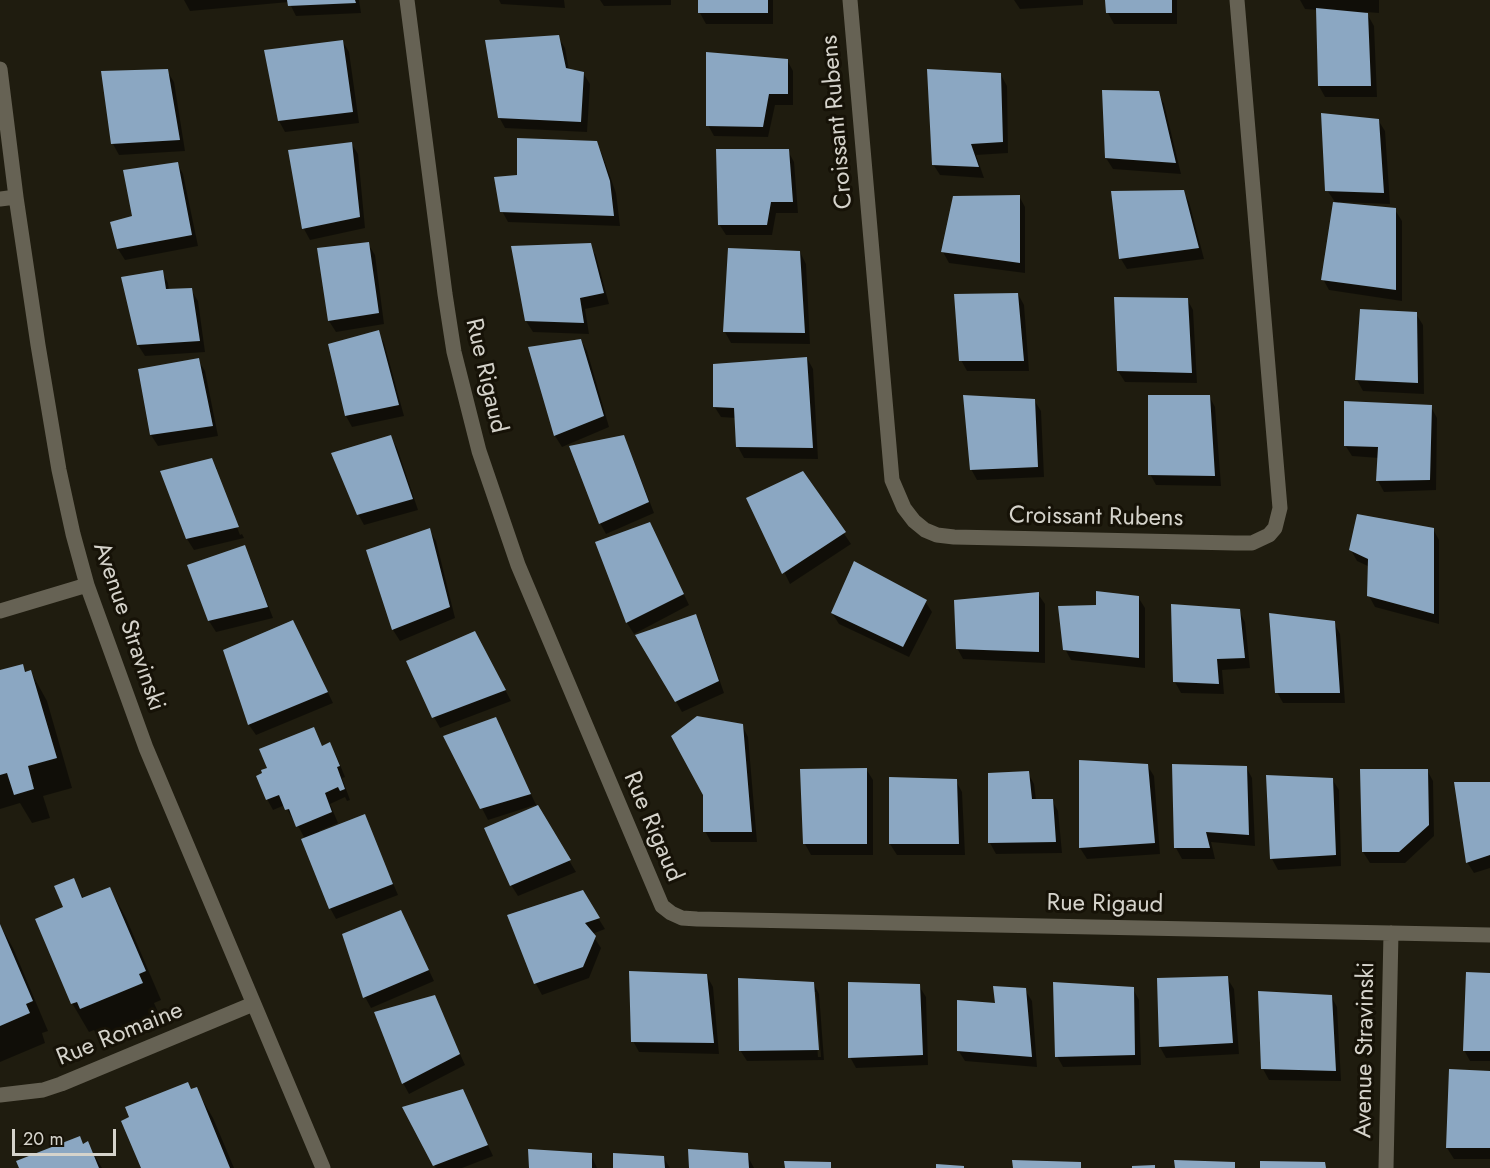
<!DOCTYPE html>
<style>
body{margin:0}
#map{position:relative;width:1490px;height:1168px;overflow:hidden;background:#1f1c0f;font-family:Jost,sans-serif}
canvas{display:block}
.scale{position:absolute;left:12px;top:1129px;width:104px;height:27px;box-sizing:border-box;border:3px solid #d5d3cb;border-top:0;padding-left:8px;font-size:18px;line-height:21px;white-space:nowrap;color:#d5d3cb;-webkit-text-stroke:4px #161207;paint-order:stroke}
</style>
<div id="map">
<canvas width="1490" height="1168"></canvas>
<div class="scale">20 m</div>
</div>
<script>
const context = document.querySelector('canvas').getContext('2d');
context.lineJoin = 'round';
function fillPath(path, color) { context.fillStyle = color; context.fill(path, 'evenodd'); }
const shape = rows => new Path2D(rows.map(r => 'M' + r).join(''));
function stroke(path, color, width, dash) { context.strokeStyle = color; context.lineWidth = width; context.lineCap = dash ? 'butt' : 'round'; context.setLineDash(dash || []); context.stroke(path); }
function write(font, color, halo, rows, align = 'center') {
  context.font = font + ' Jost,sans-serif'; context.lineWidth = 6; context.setLineDash([]); context.textBaseline = 'middle'; context.strokeStyle = halo; context.fillStyle = color; for (const [text, x, y, turn = 0] of rows) {
    context.save(); context.translate(x, y); context.rotate((+turn || 0) * Math.PI / 180); context.textAlign = isNaN(turn) ? turn : align; if (halo) context.strokeText(text, 0, 0); context.fillText(text, 0, 0); context.restore();
  }
}
fillPath(shape([
 [184,0,359,0,361,13,296,16,289,2,190,11],
 [499,0,564,0,565,8,501,4],
 [600,0,671,0,671,5,604,6],
 [700,0,773,0,773,24,706,24,700,13],
 [1014,0,1083,0,1083,5,1020,9],
 [1107,0,1177,0,1177,24,1114,24,1108,13],
 [1300,0,1379,0,1379,13,1366,12,1374,26,1377,97,1325,97,1319,86,1318,10,1305,9],
 [558,37,565,48,569,70,583,73,590,84,587,132,505,128,499,117],
 [343,42,349,52,359,123,285,132,279,121],
 [787,60,793,71,793,105,775,105,768,137,714,136,708,125],
 [167,71,174,82,185,151,119,155,113,144],
 [1001,75,1007,86,1008,153,976,155,984,178,940,175,933,164],
 [1158,93,1164,104,1181,174,1113,169,1106,158],
 [1378,120,1385,131,1390,204,1339,202,1339,204,1395,210,1402,221,1402,301,1329,290,1323,279,1335,202,1327,190],
 [351,143,358,154,365,228,310,240,304,229,290,151],
 [596,143,602,154,616,193,620,226,508,222,502,211,519,176],
 [788,151,794,162,798,213,776,213,772,235,726,235,719,224],
 [177,163,183,174,198,246,125,260,118,249,134,217],
 [1183,191,1189,202,1204,259,1127,269,1121,259],
 [1019,196,1025,207,1025,273,949,263,943,252],
 [368,244,375,255,384,324,336,332,329,321,319,249],
 [590,245,596,256,609,304,585,309,589,334,533,332,526,321],
 [800,252,806,264,810,344,731,343,725,332],
 [162,272,168,283,169,291,191,290,198,301,205,352,145,356,138,345],
 [1018,294,1024,305,1029,371,967,371,961,360],
 [1187,299,1193,310,1197,383,1125,382,1118,371],
 [1416,314,1423,325,1424,394,1363,391,1357,380],
 [378,332,384,343,404,416,352,427,346,416],
 [581,340,587,351,609,427,562,447,555,436,530,348],
 [807,358,813,369,818,459,744,458,738,447,736,418,721,417,714,406],
 [198,360,205,371,218,436,158,446,151,435],
 [1209,396,1215,407,1221,486,1156,485,1150,474],
 [1034,400,1041,411,1044,477,977,480,971,469],
 [1431,407,1437,418,1436,490,1384,492,1378,481,1379,458,1352,456,1345,445],
 [391,437,397,448,418,510,364,525,358,514],
 [623,437,629,448,654,513,606,534,600,523],
 [212,459,217,469,215,469,240,535,242,534,244,538,194,550,187,539],
 [803,473,851,544,790,584,748,499],
 [1433,529,1439,540,1439,624,1375,607,1369,596,1370,567,1357,561,1351,550],
 [429,530,436,541,455,618,400,641,393,630,367,551],
 [655,534,689,605,634,634,627,623,597,543],
 [244,547,250,558,273,618,216,632,209,621],
 [1038,594,1045,604,1045,663,963,659,957,648],
 [1138,597,1145,608,1145,668,1071,660,1065,649,1097,607],
 [925,601,932,612,909,657,839,624,832,613],
 [1239,611,1245,622,1250,668,1222,670,1224,694,1181,693,1175,682],
 [695,616,701,627,724,693,682,712,638,636],
 [1334,623,1340,634,1345,703,1283,703,1277,692],
 [299,633,333,703,256,735,249,725,224,651],
 [481,644,511,701,440,728,434,717],
 [22,665,27,673,31,672,47,701,72,788,43,796,50,818,32,823,20,803,0,809,0,672],
 [742,725,748,737,757,842,711,842,705,831],
 [313,729,323,748,330,744,336,755,345,777,342,778,350,800,347,801,345,797,330,804,338,823,319,831,320,833,364,816,398,895,336,919,330,908,305,839,295,820,293,820,285,805,273,810,267,799],
 [501,729,537,807,576,872,518,896,511,885,535,805,488,820,445,736],
 [1147,765,1154,776,1160,854,1087,859,1080,848],
 [1246,767,1252,778,1255,846,1211,842,1215,859,1182,859,1176,848],
 [866,769,873,780,873,855,811,855,805,844],
 [1427,770,1433,781,1434,836,1405,863,1370,863,1363,852],
 [1028,773,1034,784,1036,800,1052,800,1058,811,1062,853,996,854,990,843],
 [1332,779,1339,790,1341,866,1278,870,1272,859],
 [956,781,962,792,965,855,897,855,890,844],
 [1490,783,1490,868,1474,873,1467,862],
 [73,880,84,899,110,889,126,918,161,1000,154,1003,158,1012,98,1037,94,1030,89,1032,72,1003,65,908],
 [582,892,605,929,592,934,601,948,589,978,542,995,536,984,509,916],
 [401,912,434,981,371,1008,365,997],
 [0,925,13,948,48,1031,42,1033,45,1043,0,1062],
 [1490,975,1490,1061,1470,1061,1464,1050],
 [707,976,713,987,719,1054,639,1052,633,1041],
 [1227,978,1234,989,1239,1054,1166,1058,1160,1047,1159,980],
 [813,983,819,994,824,1060,747,1061,740,1050],
 [813,992,816,992,821,1057,818,1057],
 [919,986,926,997,928,1065,856,1068,850,1057],
 [1133,989,1139,1000,1141,1065,1063,1067,1057,1056],
 [1025,990,1032,1001,1037,1067,965,1061,958,1050],
 [1331,996,1337,1007,1341,1081,1269,1080,1263,1069],
 [434,997,465,1065,409,1094,403,1083],
 [1490,1073,1490,1159,1454,1159,1447,1148],
 [196,1089,213,1118,234,1168,143,1168,191,1091],
 [463,1091,493,1156,462,1168,436,1168,404,1108],
 [87,1143,102,1168,21,1168,83,1145],
 [591,1155,597,1168,530,1168],
 [747,1155,754,1168,690,1168],
 [663,1157,670,1168,615,1168]
]), '#0007');
fillPath(shape([
 [287,0,355,0,356,3,288,6],
 [698,0,768,0,768,13,698,13],
 [1105,0,1172,0,1172,13,1106,13],
 [1316,8,1368,13,1371,86,1318,86],
 [559,35,566,68,584,72,581,122,498,118,485,40],
 [343,40,353,112,278,121,264,50],
 [706,52,788,59,788,94,769,94,763,127,706,126],
 [168,69,180,140,111,144,101,71],
 [927,69,1001,73,1003,142,971,144,979,167,932,165],
 [1102,90,1159,91,1176,163,1105,158],
 [1321,113,1379,119,1384,193,1325,191],
 [517,138,597,141,610,181,614,216,500,212,494,177,517,175],
 [352,142,360,217,302,229,288,150],
 [716,149,789,149,793,202,771,202,767,225,718,225],
 [178,162,192,235,117,249,110,222,132,216,123,170],
 [1184,190,1199,248,1119,259,1111,191],
 [1020,195,1020,263,941,252,953,196],
 [1333,202,1396,208,1396,290,1321,280],
 [369,242,379,313,328,321,317,248],
 [591,243,604,293,580,298,584,323,525,321,511,246],
 [728,248,800,251,805,333,723,332],
 [163,270,166,289,192,288,200,341,137,345,121,277],
 [1018,293,1024,361,959,361,954,294],
 [1114,297,1188,298,1192,373,1117,371],
 [1360,309,1417,312,1418,383,1355,380],
 [379,330,399,405,345,416,328,344],
 [581,339,604,416,554,436,528,347],
 [807,357,813,448,736,447,734,408,713,407,713,364],
 [199,358,213,426,150,435,138,369],
 [963,395,1035,399,1038,467,970,470],
 [1148,395,1210,395,1215,476,1148,475],
 [1344,401,1432,405,1430,480,1376,481,1378,447,1344,446],
 [391,435,413,499,357,515,331,453],
 [624,435,649,502,599,524,569,446],
 [212,458,239,527,186,539,160,471],
 [803,471,846,532,782,574,746,498],
 [1357,514,1434,528,1434,614,1367,596,1368,559,1349,550],
 [650,522,684,594,626,623,595,542],
 [430,528,450,607,392,630,366,550],
 [245,545,268,607,208,621,187,565],
 [854,561,927,600,903,647,831,613],
 [1096,591,1139,596,1139,658,1063,650,1058,606,1096,605],
 [1039,592,1039,652,956,649,954,600],
 [1171,604,1240,609,1245,658,1217,659,1219,684,1173,682],
 [1269,613,1335,621,1340,693,1275,693],
 [696,614,719,681,675,702,635,635],
 [293,620,328,692,248,725,223,650],
 [475,631,506,690,432,718,406,661],
 [23,664,25,672,31,670,57,758,28,766,34,789,14,795,7,773,0,775,0,670],
 [697,716,743,724,752,832,703,832,703,795,671,736],
 [496,717,531,794,480,809,443,736],
 [314,727,322,746,330,742,340,766,337,767,345,789,340,791,338,787,325,793,332,812,296,827,289,809,285,810,279,795,266,800,256,776,262,773,261,770,267,768,259,749],
 [1079,760,1148,764,1155,843,1079,848],
 [1172,764,1247,766,1249,835,1206,832,1210,848,1174,848],
 [867,768,867,844,803,844,800,769],
 [1360,769,1428,769,1429,825,1399,852,1362,852],
 [1029,771,1032,799,1053,799,1056,842,988,843,988,773],
 [1266,775,1333,778,1336,855,1270,859],
 [889,777,957,779,959,844,889,844],
 [1454,782,1490,782,1490,855,1466,863],
 [538,805,571,860,510,886,484,828],
 [365,814,393,884,329,909,301,839],
 [74,878,82,898,110,887,146,971,139,974,143,983,80,1009,77,1002,71,1004,35,919,63,907,54,886],
 [583,890,600,918,585,923,596,936,583,967,534,984,507,915],
 [401,910,429,970,363,998,342,934],
 [0,924,33,1001,26,1004,30,1013,0,1026],
 [629,971,707,974,714,1043,631,1042],
 [1466,972,1490,973,1490,1051,1463,1051],
 [1228,976,1233,1043,1159,1047,1157,978],
 [738,978,814,982,819,1050,739,1051],
 [848,982,920,984,923,1055,848,1058],
 [1053,982,1134,987,1135,1055,1055,1057],
 [993,986,1026,988,1032,1057,957,1051,957,1000,995,1003],
 [1258,991,1332,995,1336,1071,1261,1069],
 [435,995,460,1054,402,1084,374,1012],
 [1449,1069,1490,1071,1490,1148,1446,1148],
 [188,1082,191,1089,197,1087,230,1168,141,1168,121,1121,129,1117,125,1107],
 [463,1089,488,1145,433,1166,402,1107],
 [80,1136,83,1144,88,1141,99,1168,19,1168,16,1161],
 [528,1149,592,1153,592,1168,529,1168],
 [688,1149,748,1153,749,1168,689,1168],
 [613,1153,664,1156,665,1168,613,1168],
 [1012,1160,1081,1162,1081,1168,1013,1168],
 [1174,1160,1235,1162,1235,1168,1175,1168],
 [784,1161,831,1162,831,1168,785,1168],
 [1260,1161,1325,1162,1326,1168,1260,1168],
 [936,1164,964,1166,964,1168,936,1168],
 [1155,1165,1155,1168,1132,1168,1132,1166]
]), '#8ba7c2');
stroke(shape([
 [407,0,445,294,454,352,479,451,518,565,662,906,671,913,682,918,697,919,1490,935],
 [850,0,892,480,904,508,914,521,925,530,937,535,954,537,1235,543,1252,543,1269,535,1275,528,1280,508,1237,0],
 [0,69,16,197,38,345,59,470,73,534,87,585,146,748,323,1168],
 [0,199,16,197],
 [0,611,87,585],
 [0,1095,43,1090,61,1084,253,1004],
 [1386,1168,1391,933]
]), '#666254', 15);
write('24px', '#d5d3cb', '#161207', [
 ["Croissant Rubens",838,122,-95],
 ["Rue Rigaud",485,376,77],
 ["Croissant Rubens",1096,518,1],
 ["Avenue Stravinski",128,627,71],
 ["Rue Rigaud",652,827,67],
 ["Rue Rigaud",1105,905,1],
 ["Rue Romaine",120,1035,-22],
 ["Avenue Stravinski",1366,1050,-89]
]);
</script>
